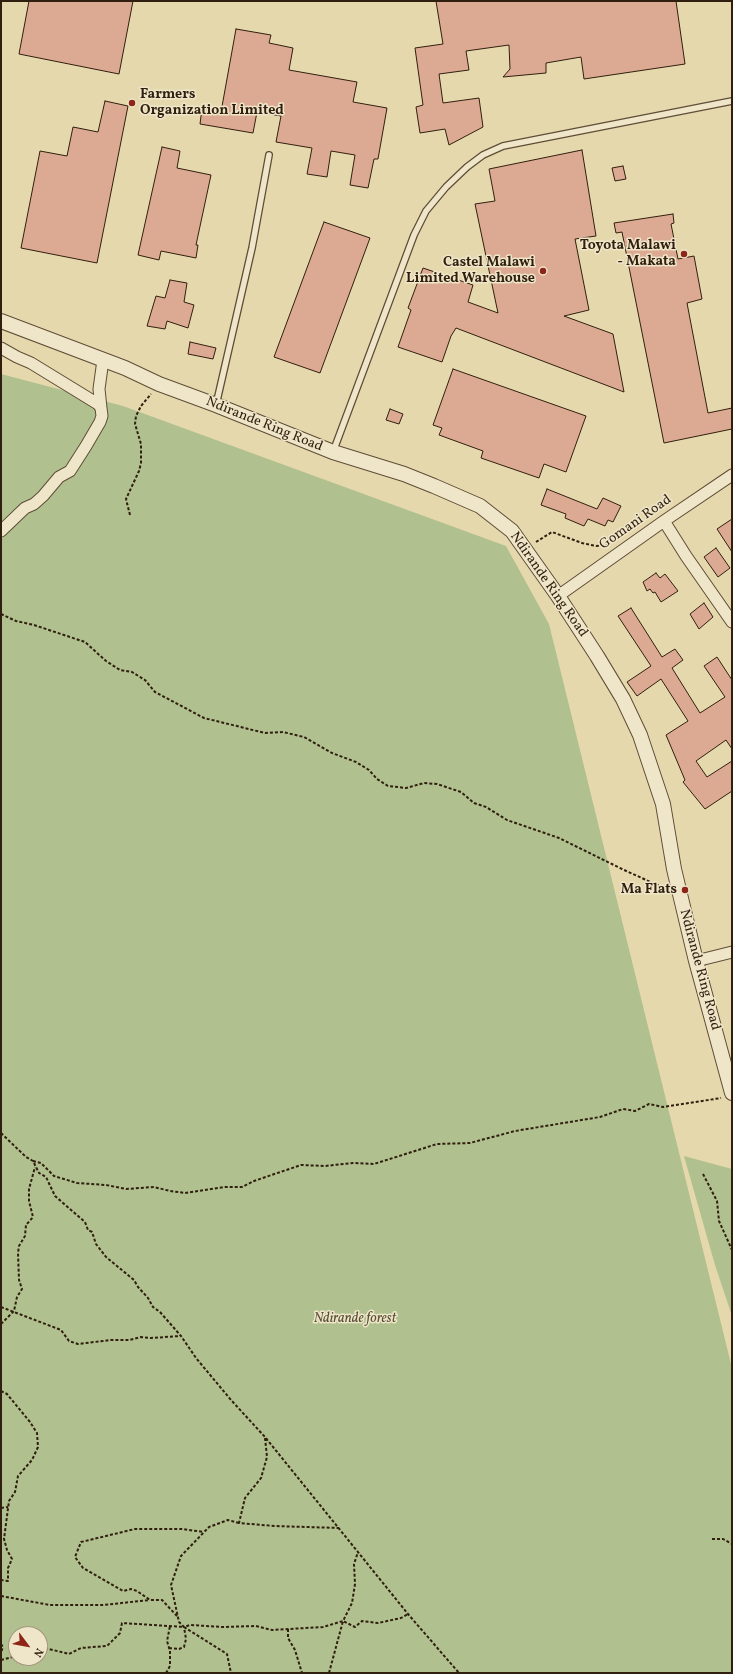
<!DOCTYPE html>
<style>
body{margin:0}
#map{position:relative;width:733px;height:1674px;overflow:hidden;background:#e6d8ad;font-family:Vollkorn,serif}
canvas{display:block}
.frame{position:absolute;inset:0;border:2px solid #301f0e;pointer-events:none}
.north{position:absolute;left:8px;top:1626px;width:40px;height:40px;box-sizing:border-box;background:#efe6ca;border:1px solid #a3967f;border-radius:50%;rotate:122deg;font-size:11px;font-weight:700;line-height:16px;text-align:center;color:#301f0e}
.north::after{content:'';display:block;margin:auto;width:14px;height:18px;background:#8f2418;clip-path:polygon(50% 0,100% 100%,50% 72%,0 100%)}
</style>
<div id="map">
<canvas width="733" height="1674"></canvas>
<div class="frame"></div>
<div class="north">N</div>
</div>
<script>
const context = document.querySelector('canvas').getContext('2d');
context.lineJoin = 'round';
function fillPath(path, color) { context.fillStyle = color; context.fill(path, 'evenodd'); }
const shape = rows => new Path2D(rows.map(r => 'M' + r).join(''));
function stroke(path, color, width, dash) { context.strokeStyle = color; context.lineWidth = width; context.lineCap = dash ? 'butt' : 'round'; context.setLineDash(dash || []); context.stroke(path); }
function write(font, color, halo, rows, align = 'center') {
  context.font = font + ' Vollkorn,serif'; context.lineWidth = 3; context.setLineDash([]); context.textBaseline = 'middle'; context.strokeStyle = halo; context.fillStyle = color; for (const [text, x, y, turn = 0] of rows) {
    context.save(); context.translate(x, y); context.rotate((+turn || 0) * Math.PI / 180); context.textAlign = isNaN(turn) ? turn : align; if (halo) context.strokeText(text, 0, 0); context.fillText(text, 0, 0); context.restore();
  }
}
fillPath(shape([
 [1,374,123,406,506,546,549,624,732,1368,732,1673,1,1673],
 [16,1634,40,1634,40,1658,16,1658],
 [684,1156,732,1169,732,1316,715,1265]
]), '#b0c08e');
const building = shape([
 [29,1,133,1,119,74,19,54,29,1],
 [436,1,676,1,685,64,584,79,581,57,546,63,546,73,503,77,510,69,509,45,466,51,469,70,439,74,443,103,479,98,483,127,449,145,445,129,420,133,416,107,423,105,415,48,443,44,436,1],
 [236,29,271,35,269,43,293,48,289,70,357,82,353,102,387,108,378,159,374,159,368,188,350,185,355,155,331,151,327,177,307,174,312,148,276,142,281,116,257,112,253,133,200,124,202,108,221,112,236,29],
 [105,101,128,106,97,263,21,248,40,151,67,156,73,127,98,132,105,101],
 [162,147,180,151,177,168,211,175,196,245,198,245,196,258,161,251,159,260,138,255,162,147],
 [582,150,596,236,575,239,589,310,564,316,613,334,624,392,456,328,451,336,442,362,398,347,411,310,408,308,423,268,473,285,468,302,498,313,475,204,495,201,489,169,582,150],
 [623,166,626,179,615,181,612,168,623,166],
 [673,214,674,223,671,224,678,259,694,256,702,299,687,303,708,413,732,408,732,429,664,443,622,232,616,233,614,223,673,214],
 [324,222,370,238,320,373,274,357,324,222],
 [170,280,187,283,184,302,194,305,188,328,167,321,165,329,147,326,156,296,165,298,170,280],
 [190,342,216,348,213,359,188,354,190,342],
 [453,369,586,416,566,472,544,464,539,478,481,458,483,451,439,435,442,428,433,425,453,369],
 [390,409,403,414,399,424,386,420,390,409],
 [547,489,597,509,603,498,621,506,613,522,608,520,605,526,588,519,584,526,565,518,566,514,541,505,547,489],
 [732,519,732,552,717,529,732,519],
 [716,548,730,568,718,577,704,557,716,548],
 [656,573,660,578,665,574,678,591,661,602,655,592,653,593,650,589,647,591,643,582,656,573],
 [704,603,713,617,699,629,690,614,704,603],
 [631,608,662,657,675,649,683,660,672,668,700,713,725,697,704,666,717,657,732,680,732,749,726,740,696,761,707,777,732,761,732,791,705,809,683,782,685,780,666,735,688,721,661,679,637,696,627,682,651,666,618,616,631,608]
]);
fillPath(building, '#dca992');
stroke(building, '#301f0e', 1);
const service = shape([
 [216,405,252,248,269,155],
 [333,452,414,235,426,211,446,187,467,167,483,155,503,146,732,101]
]);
const minor = shape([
 [1,348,17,357,31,363,98,404,101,408,102,416,100,422,86,446,70,471,59,477,43,496,34,504,25,508,1,531],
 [101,408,99,389,103,360],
 [664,521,686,556,732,622],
 [558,596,664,521,732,475],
 [696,961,732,952]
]);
const tertiary = shape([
 [1,321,125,368,159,384,216,405,333,452,404,474,434,486,480,506,512,531,558,596,597,656,623,699,640,735,663,804,674,869,696,961,732,1093]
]);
stroke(service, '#5e4d36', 8);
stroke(minor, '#5e4d36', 13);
stroke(tertiary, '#5e4d36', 16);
stroke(shape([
 [130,515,126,499,139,471,141,463,141,444,135,424,136,416,141,406,151,394],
 [536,542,552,532,582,543,596,546,610,545],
 [1,614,16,621,34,625,85,642,106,661,120,670,132,672,145,680,155,692,204,718,265,733,283,732,304,737,332,753,356,762,369,770,377,779,388,786,406,788,424,783,437,784,461,792,474,803,486,807,507,820,559,838,622,869,666,889],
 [1,1133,26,1157,33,1161,39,1173,46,1177,55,1196,85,1222,88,1230,92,1232,96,1244,106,1257,134,1280,138,1287,148,1298,153,1307,160,1312,181,1336,196,1358,231,1400,265,1437,408,1614,459,1673],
 [33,1161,41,1163,54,1176,77,1183,106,1185,126,1189,154,1187,170,1191,185,1193,225,1187,242,1187,254,1181,301,1165,325,1166,353,1163,374,1164,437,1144,470,1143,515,1131,600,1117,623,1109,635,1111,649,1104,663,1107,721,1098],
 [703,1174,717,1201,719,1221,732,1250],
 [1,1307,61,1330,69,1341,78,1344,111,1340,129,1340,141,1337,151,1338,180,1336],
 [1,1324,14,1311,17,1297,22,1289,19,1280,18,1253,19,1246,25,1236,26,1225,33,1217,29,1201,29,1189,35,1167],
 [1,1391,7,1394,30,1422,37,1433,38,1447,32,1460,18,1476,15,1492,9,1501,4,1539,7,1550,12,1559,8,1568,8,1581,1,1580],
 [265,1438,267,1457,261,1478,245,1498,239,1523,274,1526,339,1528],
 [1,1508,8,1507],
 [239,1523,228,1520,209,1527,181,1556,171,1585,179,1622,184,1627,190,1625,223,1627,256,1626,272,1630,323,1627,343,1621,352,1603,355,1584,354,1564,358,1552],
 [712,1539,723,1539,732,1544],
 [1,1596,50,1605,103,1605,150,1600],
 [177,1616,162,1600,150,1600,137,1591,131,1589,123,1591,83,1568,75,1557,81,1542,135,1529,182,1529,204,1532],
 [288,1629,288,1638,295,1650,302,1673],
 [1,1644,3,1647,1,1652],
 [169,1648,179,1649,184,1647,186,1639,184,1627],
 [40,1649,45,1648,69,1654,81,1648,107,1646,120,1633,122,1623,184,1627,227,1654,231,1673],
 [1,1660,16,1656],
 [166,1673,170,1666,170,1651,167,1641,170,1626],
 [329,1673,343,1621,355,1627,362,1621,378,1623,401,1618,408,1614]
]), '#301f0e', 2, [3, 2]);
stroke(service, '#efe6ca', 5.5);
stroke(minor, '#efe6ca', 11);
stroke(tertiary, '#efe6ca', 14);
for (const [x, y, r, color] of [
 [132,103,4,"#8f2418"],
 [684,254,4,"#8f2418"],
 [543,271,4,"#8f2418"],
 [685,890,4,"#8f2418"]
]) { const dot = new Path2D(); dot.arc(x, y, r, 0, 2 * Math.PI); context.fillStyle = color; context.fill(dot); stroke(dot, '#efe6ca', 1.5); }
write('bold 14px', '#301f0e', '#efe6ca', [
 ["Farmers",140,95,"left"],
 ["Organization Limited",140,111,"left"],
 ["Toyota Malawi",676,246],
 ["- Makata",676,262],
 ["Castel Malawi",535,263],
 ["Limited Warehouse",535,279],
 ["Ma Flats",677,890]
], 'right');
write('14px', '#301f0e', '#efe6ca', [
 ["Ndirande Ring Road",264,425,22],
 ["Gomani Road",636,523,-35],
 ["Ndirande Ring Road",548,585,55],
 ["Ndirande Ring Road",699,970,75]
]);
write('italic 14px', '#564f34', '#efe6ca', [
 ["Ndirande forest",355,1319]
]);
</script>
